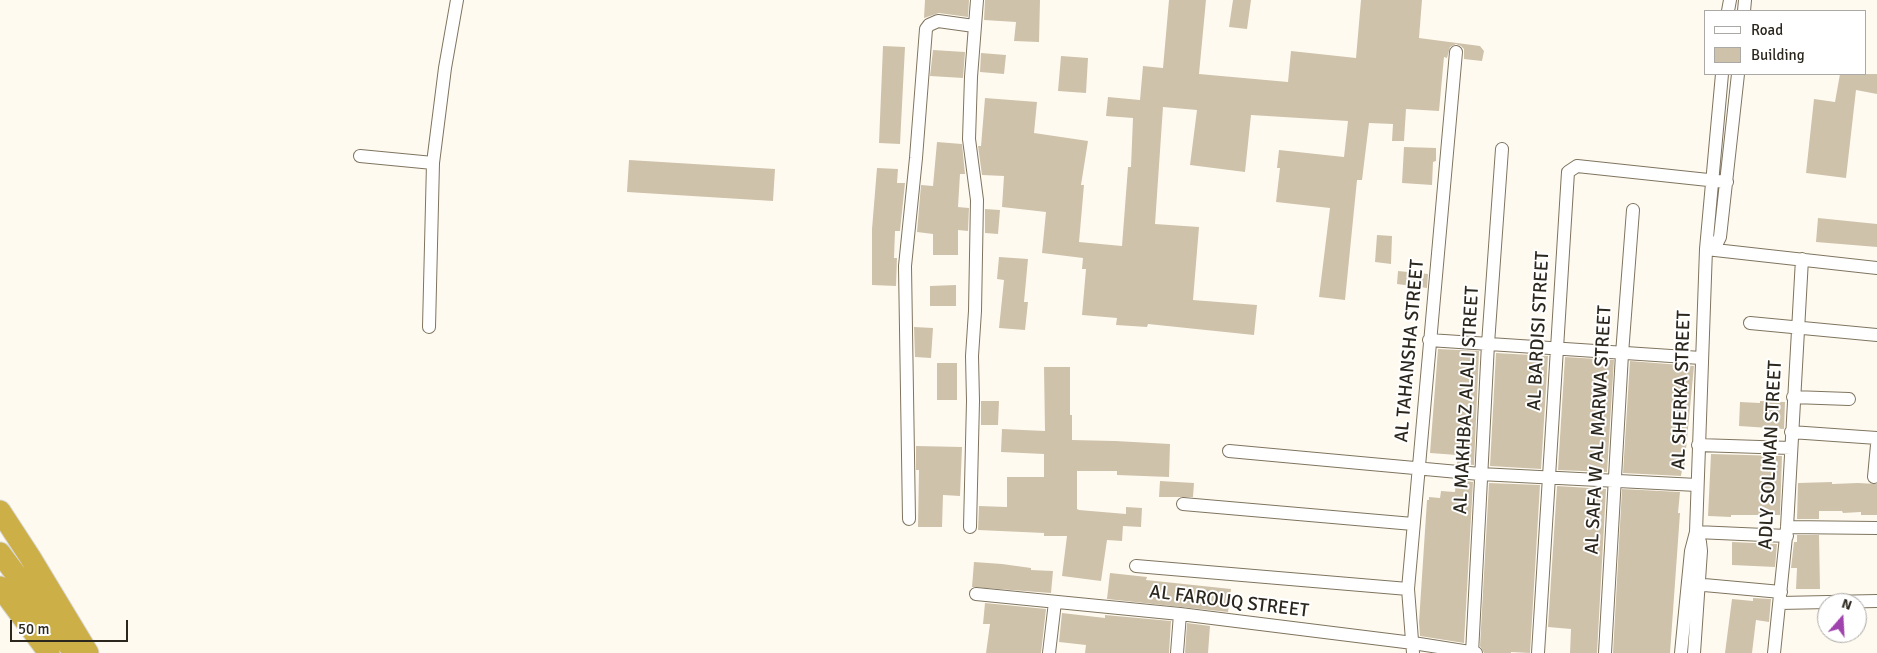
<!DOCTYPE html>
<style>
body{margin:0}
#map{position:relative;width:1877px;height:653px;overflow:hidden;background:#fffaf0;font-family:Signika,sans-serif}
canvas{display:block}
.legend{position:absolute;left:1704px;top:10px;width:162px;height:65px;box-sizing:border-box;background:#fff;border:1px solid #aba9a5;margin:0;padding:6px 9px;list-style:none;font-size:15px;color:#2c271e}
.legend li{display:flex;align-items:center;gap:10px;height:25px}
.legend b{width:25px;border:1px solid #aba9a5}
.north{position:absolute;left:1817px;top:593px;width:50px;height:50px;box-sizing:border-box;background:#fff;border:1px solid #aba9a5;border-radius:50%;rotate:19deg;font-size:14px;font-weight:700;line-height:20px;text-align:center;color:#2c271e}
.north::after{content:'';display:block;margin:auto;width:18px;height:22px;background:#9f43ad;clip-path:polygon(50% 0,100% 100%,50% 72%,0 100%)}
.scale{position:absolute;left:10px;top:620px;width:118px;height:22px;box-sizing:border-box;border:2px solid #2c271e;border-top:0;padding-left:6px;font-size:15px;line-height:18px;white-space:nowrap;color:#2c271e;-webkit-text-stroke:4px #fff;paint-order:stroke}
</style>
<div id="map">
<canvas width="1877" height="653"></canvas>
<ul class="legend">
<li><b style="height:6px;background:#fff"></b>Road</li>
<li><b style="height:14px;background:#cfc2ab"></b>Building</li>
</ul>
<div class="north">N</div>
<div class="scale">50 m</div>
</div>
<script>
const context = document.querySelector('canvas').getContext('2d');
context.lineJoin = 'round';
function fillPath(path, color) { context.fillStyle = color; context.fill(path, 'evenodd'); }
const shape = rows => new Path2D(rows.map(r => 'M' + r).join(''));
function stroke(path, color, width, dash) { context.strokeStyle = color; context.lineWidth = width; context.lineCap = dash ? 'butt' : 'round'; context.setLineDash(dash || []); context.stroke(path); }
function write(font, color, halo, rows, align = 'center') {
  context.font = font + ' Signika,sans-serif'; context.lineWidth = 4; context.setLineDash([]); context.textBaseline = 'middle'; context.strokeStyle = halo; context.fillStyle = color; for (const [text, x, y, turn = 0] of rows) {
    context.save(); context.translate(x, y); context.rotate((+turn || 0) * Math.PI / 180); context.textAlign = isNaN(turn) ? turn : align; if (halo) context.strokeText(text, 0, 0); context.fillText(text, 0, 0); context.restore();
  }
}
fillPath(shape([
 [925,0,969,0,968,17,939,13,924,18],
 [985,0,1040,0,1039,42,1014,41,1016,22,984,20],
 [1169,0,1206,0,1199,74,1288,82,1291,51,1356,58,1361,0,1422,0,1419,38,1480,46,1484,51,1482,61,1464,59,1464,49,1461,46,1456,44,1450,47,1447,58,1444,57,1439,111,1406,109,1404,141,1392,141,1393,124,1369,123,1362,180,1357,180,1345,300,1319,297,1330,208,1276,202,1280,168,1277,168,1279,150,1344,157,1348,121,1251,115,1245,172,1190,165,1197,110,1163,107,1155,224,1199,227,1193,300,1257,305,1254,335,1148,324,1147,327,1116,325,1117,318,1082,315,1086,269,1082,269,1083,258,1042,253,1046,212,1002,207,1004,176,982,175,978,146,981,146,985,98,1037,102,1034,133,1088,141,1081,185,1084,185,1079,242,1122,246,1128,167,1131,167,1133,118,1106,116,1108,97,1140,100,1143,66,1163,68],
 [1233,0,1251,0,1247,29,1229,27],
 [883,46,905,47,900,144,879,143],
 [933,50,965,52,963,78,930,76],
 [981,53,1006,55,1004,74,980,72],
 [1061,56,1088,58,1086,93,1058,91],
 [1840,74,1877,74,1877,94,1856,90,1846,178,1806,173,1814,99,1835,102],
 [937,142,962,144,965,174,960,174,958,207,969,208,968,231,958,230,958,255,933,255,933,234,917,232,921,185,933,186],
 [1404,147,1436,148,1436,161,1433,162,1432,185,1402,183],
 [629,160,775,169,773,201,627,192],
 [877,168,898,169,897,183,905,183,900,231,895,231,894,258,897,258,896,286,872,285,872,229],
 [985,209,1000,210,998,234,985,233],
 [1818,218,1877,224,1877,247,1816,242],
 [1377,235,1392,236,1391,264,1375,262],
 [999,257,1028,259,1024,302,1028,302,1025,330,999,328,1004,280,997,279],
 [1398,271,1428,274,1427,288,1397,284],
 [956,285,956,306,930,306,930,286],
 [914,327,933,328,931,358,915,357],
 [1438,349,1479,351,1474,465,1457,464,1457,455,1430,453],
 [1496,353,1548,356,1541,469,1490,466],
 [1565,357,1614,360,1607,472,1558,470],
 [1630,361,1694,366,1684,470,1682,470,1681,476,1623,473],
 [937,363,957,363,957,400,937,400],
 [1044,367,1070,367,1070,415,1072,415,1072,440,1115,441,1170,444,1169,477,1117,475,1117,471,1077,471,1077,509,1079,510,1126,514,1126,507,1142,508,1141,527,1123,526,1122,541,1107,540,1101,581,1062,576,1067,536,1044,536,1044,533,978,530,979,506,1007,507,1007,477,1044,477,1044,454,1001,452,1002,429,1045,431],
 [981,401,999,401,998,425,981,425],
 [1760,401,1785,402,1784,429,1739,426,1740,402,1760,403],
 [916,446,962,447,960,496,943,495,942,527,918,527,919,470,916,470],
 [1711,454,1782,456,1780,515,1731,515,1731,517,1708,516],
 [1456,480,1473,482,1464,643,1420,636,1419,622,1427,500,1429,500,1429,497,1440,498,1441,491,1455,492],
 [1160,481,1194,483,1193,497,1159,497],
 [1832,482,1832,484,1858,483,1877,484,1877,515,1861,515,1861,512,1843,513,1842,511,1819,511,1819,519,1797,519,1798,483],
 [1489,483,1540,485,1530,653,1511,652,1511,653,1484,653,1480,646],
 [1557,486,1606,489,1597,653,1570,653,1571,629,1548,627],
 [1622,489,1680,492,1678,513,1680,513,1670,653,1613,653],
 [1797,535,1819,535,1820,589,1796,589,1797,568,1791,568,1794,542,1797,542],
 [1732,542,1777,544,1775,567,1732,565],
 [974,562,1002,564,1031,568,1031,570,1053,571,1051,593,972,587],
 [1110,573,1147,577,1146,580,1231,589,1228,612,1107,599],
 [1753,598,1771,599,1769,622,1756,620,1752,653,1725,653,1732,599,1753,601],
 [985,603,1046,609,1041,653,986,653,990,624,983,624],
 [1062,613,1105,618,1105,615,1171,621,1169,653,1085,653,1086,645,1059,642],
 [1187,623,1210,626,1208,653,1185,653]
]), '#cfc2ab');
const minor = shape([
 [1728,11,1730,0],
 [1744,11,1745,0],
 [360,156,433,163],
 [1706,249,1717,243,1720,237,1738,74],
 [1706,249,1877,268],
 [1750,323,1877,335],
 [429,327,433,163,445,68,457,0],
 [1429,340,1701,358],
 [1793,397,1849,399],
 [1791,432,1877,438],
 [1698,445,1791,448],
 [1229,451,1480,474,1697,485],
 [1874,477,1877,445],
 [1183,504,1413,524],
 [909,519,905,266,916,158,926,29,929,25,938,21,974,26],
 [970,527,973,401,972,356,975,311,977,200,969,139,971,77,977,0],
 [1787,527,1877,528],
 [1696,532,1787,536],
 [1136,566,1408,589],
 [1693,584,1781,592],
 [976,594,1180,614,1413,643,1476,653],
 [1780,603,1877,601],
 [1049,653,1055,602],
 [1177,653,1180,614],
 [1413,653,1408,589,1456,52],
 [1472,653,1488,344,1502,149],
 [1538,653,1568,172,1577,166,1727,182],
 [1605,653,1622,354,1633,210],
 [1681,653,1691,551,1696,532,1706,249,1722,74],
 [1694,653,1701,551,1700,542,1696,532],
 [1774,653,1787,527,1802,259]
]);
const trunk = shape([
 [0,511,30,557,88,653],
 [0,553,70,647],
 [0,587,49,653]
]);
stroke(minor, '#7f745f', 14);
stroke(trunk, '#d9d8d6', 23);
stroke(minor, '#fff', 12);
stroke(trunk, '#ccaf46', 21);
write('19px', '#2c271e', '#fff', [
 ["AL BARDISI STREET",1539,331,-87],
 ["AL TAHANSHA STREET",1410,351,-85],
 ["AL SHERKA STREET",1682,390,-88],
 ["AL MAKHBAZ ALALI STREET",1467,400,-87],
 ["AL SAFA W AL MARWA STREET",1599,430,-87],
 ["ADLY SOLIMAN STREET",1771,455,-87],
 ["AL FAROUQ STREET",1229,602,7]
]);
</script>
